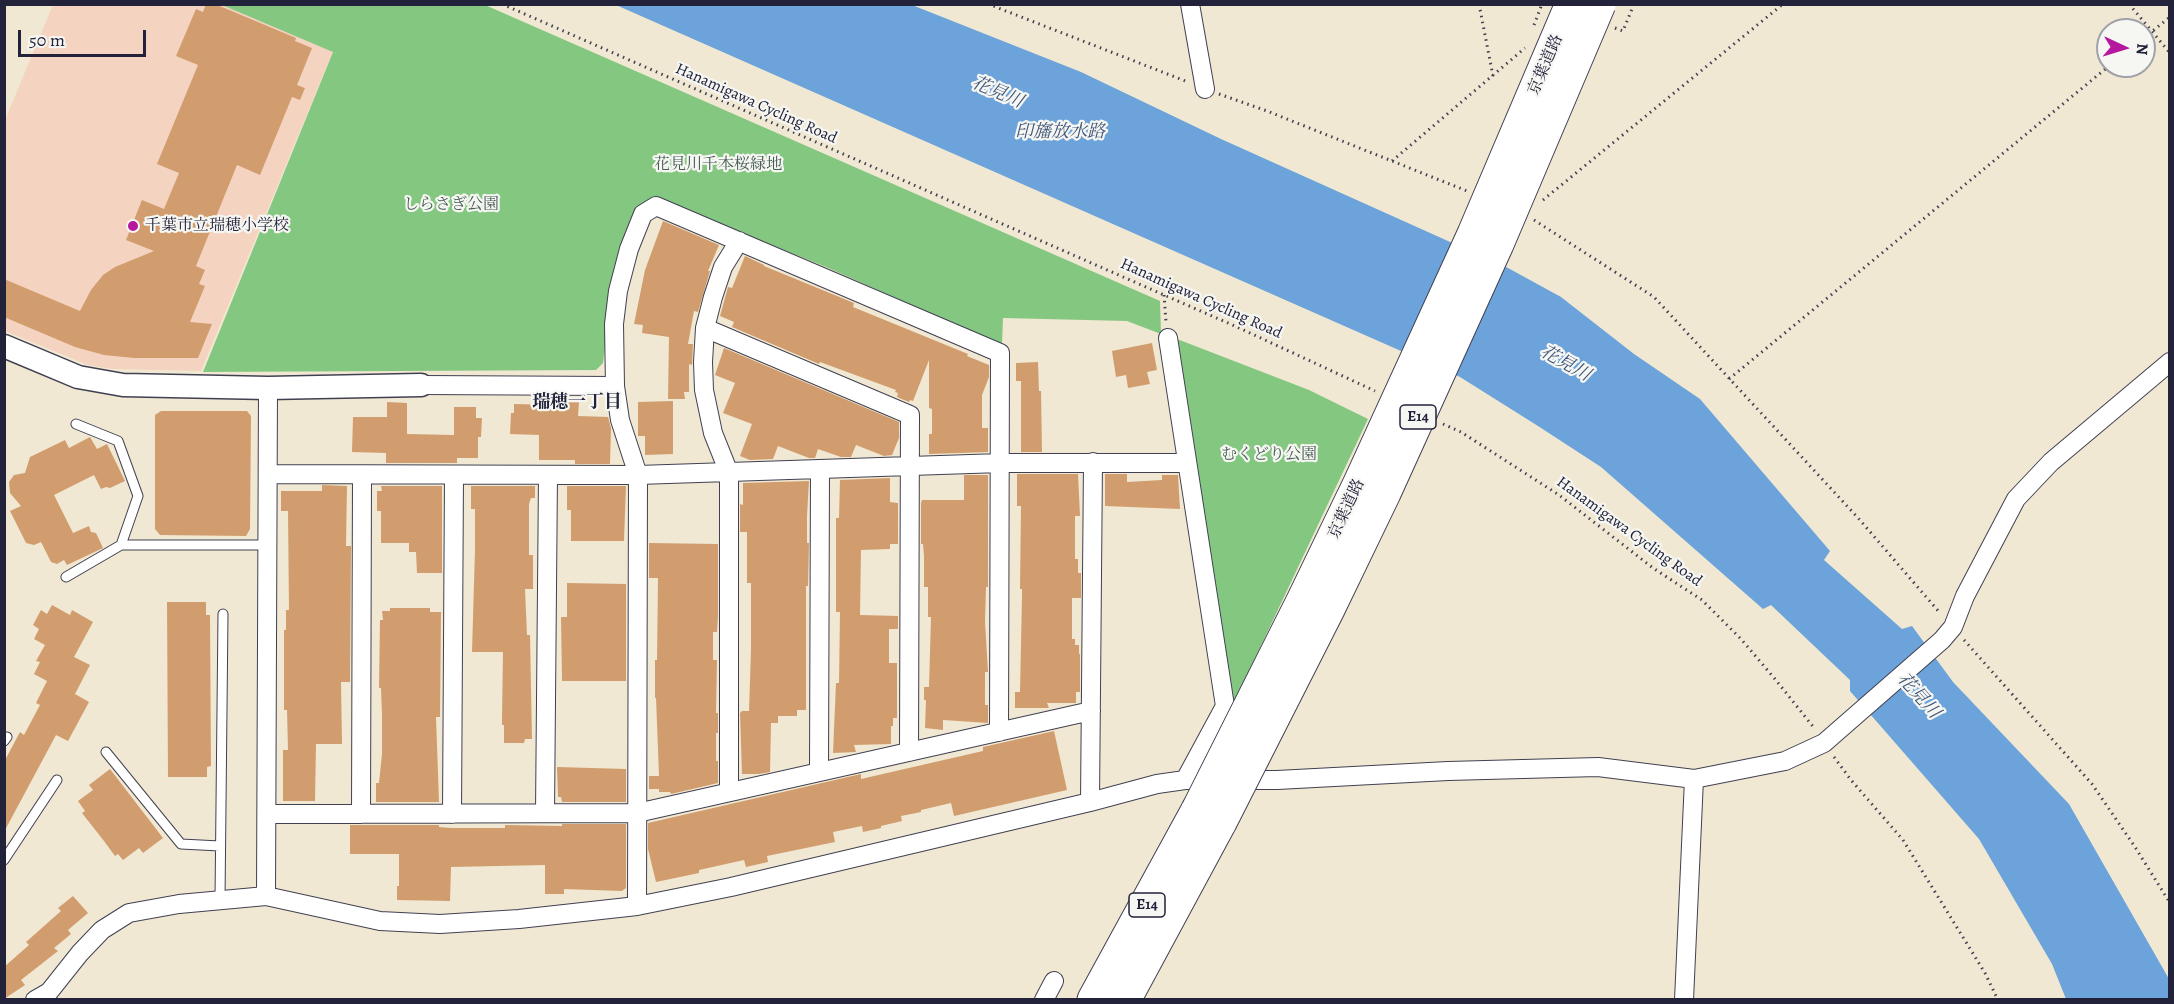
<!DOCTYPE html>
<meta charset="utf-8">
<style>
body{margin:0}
#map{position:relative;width:2174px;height:1004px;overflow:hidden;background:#f0e8d2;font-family:Alegreya,serif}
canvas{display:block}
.frame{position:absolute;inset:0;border:6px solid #22223b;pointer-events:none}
.north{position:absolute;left:2096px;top:18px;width:60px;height:60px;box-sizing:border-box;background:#f6f6f2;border:2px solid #a1a1a9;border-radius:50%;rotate:94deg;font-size:16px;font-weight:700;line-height:24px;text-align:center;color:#22223b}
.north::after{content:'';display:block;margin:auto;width:21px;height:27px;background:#b5179e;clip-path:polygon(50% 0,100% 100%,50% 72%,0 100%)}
.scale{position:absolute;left:18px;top:30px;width:128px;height:27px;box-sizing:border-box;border:3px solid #22223b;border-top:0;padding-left:8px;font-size:18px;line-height:21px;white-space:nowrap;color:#22223b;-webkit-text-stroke:4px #f6f6f2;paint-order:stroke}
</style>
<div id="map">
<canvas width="2174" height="1004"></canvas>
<div class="frame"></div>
<div class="north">N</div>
<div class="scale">50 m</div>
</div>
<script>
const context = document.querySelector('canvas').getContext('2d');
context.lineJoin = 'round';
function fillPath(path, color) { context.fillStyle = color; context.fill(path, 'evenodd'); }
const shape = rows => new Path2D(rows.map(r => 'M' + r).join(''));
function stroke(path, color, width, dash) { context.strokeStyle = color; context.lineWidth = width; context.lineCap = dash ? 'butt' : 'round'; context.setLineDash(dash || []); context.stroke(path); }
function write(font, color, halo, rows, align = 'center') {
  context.font = font + ' Alegreya,"Noto Serif JP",serif'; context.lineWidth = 4.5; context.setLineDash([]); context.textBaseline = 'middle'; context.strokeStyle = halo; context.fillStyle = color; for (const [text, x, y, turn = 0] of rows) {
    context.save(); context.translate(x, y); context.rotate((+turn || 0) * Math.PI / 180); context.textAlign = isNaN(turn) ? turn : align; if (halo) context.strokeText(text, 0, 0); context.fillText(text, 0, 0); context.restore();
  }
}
fillPath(shape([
 [53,5,222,5,333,51,201,371,113,369,88,365,5,331,5,120]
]), '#f5d3c1');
fillPath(shape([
 [222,5,485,5,1160,301,1161,334,1127,321,1003,318,1002,345,826,267,661,200,642,203,618,257,611,297,603,363,596,370,203,372,333,52],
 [1177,339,1309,390,1368,419,1232,707]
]), '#84c780');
fillPath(shape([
 [616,5,912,5,1081,72,1221,139,1508,268,1561,297,1634,354,1700,399,1830,551,1824,560,1902,629,1912,626,1953,682,2069,804,2169,979,2169,999,2066,999,2052,964,1979,839,1850,691,1850,680,1771,605,1763,609,1601,467,1538,426,1460,377]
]), '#6ba3da');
fillPath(shape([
 [206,4,215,4,296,38,295,41,312,48,297,85,305,88,300,100,292,97,260,175,237,165,196,266,205,270,199,284,205,286,190,322,212,324,198,358,134,358,104,355,75,347,4,317,4,279,80,311,91,290,103,275,115,267,154,251,126,240,142,200,164,209,179,173,157,164,198,65,176,56,196,9,203,12],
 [663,221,719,245,708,271,710,271,698,312,694,311,688,344,693,344,692,365,689,364,689,392,684,392,685,399,668,399,669,337,642,333,643,325,634,324,645,270],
 [745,256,764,265,764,266,854,303,853,307,968,354,967,356,989,365,989,377,982,395,982,428,988,428,988,452,929,454,929,434,932,434,932,409,929,408,929,360,913,401,910,400,909,402,897,397,898,393,895,392,896,390,820,362,819,364,732,327,734,322,720,316,728,287,732,288],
 [1152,343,1157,370,1147,372,1150,384,1128,388,1126,375,1116,377,1112,351],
 [724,348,899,422,899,438,892,455,884,456,856,445,851,457,841,457,818,449,815,458,809,458,778,446,773,459,750,460,740,456,752,424,723,413,735,383,715,375],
 [1038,362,1039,391,1041,391,1042,452,1021,452,1021,381,1016,381,1016,363],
 [673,401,673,454,645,455,645,436,638,436,638,402],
 [387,402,407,403,407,434,454,435,454,407,476,407,476,418,482,418,481,437,478,437,478,458,457,458,457,463,386,463,386,453,352,452,353,417,387,417],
 [559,402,579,402,578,416,608,417,611,428,610,464,575,464,575,460,539,460,539,435,510,434,511,413,514,413,514,404,559,405],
 [161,411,247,411,251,416,250,529,246,536,160,535,155,529,155,415],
 [90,437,97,449,107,444,125,481,110,488,106,487,101,489,94,475,54,495,73,533,89,526,91,532,96,533,103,548,67,565,64,560,57,564,51,562,41,542,34,545,26,543,10,511,21,506,10,493,9,482,14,475,25,473,30,457,65,440,69,448],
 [1017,474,1078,474,1080,516,1075,516,1075,559,1078,559,1078,573,1081,573,1081,598,1072,598,1072,639,1075,639,1075,645,1079,645,1079,654,1080,654,1080,692,1076,692,1076,703,1047,703,1049,708,1015,708,1015,692,1020,692,1022,596,1022,589,1020,589,1021,506,1017,506],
 [1105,474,1127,474,1127,482,1162,480,1162,475,1178,475,1180,509,1105,506],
 [964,475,988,475,988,587,986,587,985,622,988,672,985,672,985,705,988,705,988,723,943,720,943,730,925,728,926,700,924,700,924,687,929,687,931,617,928,617,928,587,924,587,924,556,923,544,921,544,921,503,922,500,964,500],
 [890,478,890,502,898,503,898,544,890,544,890,549,861,550,860,615,898,616,898,629,889,629,889,663,897,663,897,718,893,718,893,726,891,726,891,744,854,745,856,752,833,753,836,683,839,683,840,612,836,612,836,518,839,518,840,480],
 [809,481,807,516,807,543,809,543,808,586,806,586,806,710,797,710,797,716,778,716,778,723,771,723,770,772,759,774,742,774,740,713,742,711,749,711,751,650,751,583,747,583,747,532,740,532,740,504,743,505,743,483],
 [322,485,347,486,346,546,351,546,350,682,341,682,342,744,316,744,315,801,283,801,283,750,288,750,287,710,284,710,284,630,286,630,286,610,289,610,288,511,281,511,281,491,322,491],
 [381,486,442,486,442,573,417,573,416,552,409,552,409,543,381,543,381,511,377,511,377,491,382,491],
 [471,486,535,486,535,498,531,498,529,504,529,555,533,555,533,589,525,589,527,635,530,635,532,739,525,739,524,743,504,743,504,725,502,725,502,718,503,652,472,652,475,549,475,509,471,509],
 [567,486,626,486,624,541,571,541,571,510,567,510],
 [649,543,718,544,718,616,717,632,713,632,713,660,717,660,716,713,718,713,718,733,716,733,716,761,718,761,718,783,671,794,670,792,659,792,659,789,649,789,649,776,659,776,656,698,655,698,655,660,657,660,658,578,649,578],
 [567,583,626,584,626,681,562,681,561,617,567,617],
 [167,602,206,602,206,615,210,615,211,766,207,767,207,777,168,777],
 [52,605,70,615,72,610,93,622,74,657,90,665,75,694,89,702,68,741,56,735,4,832,4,762,20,732,24,735,40,705,36,703,47,681,34,674,40,662,36,661,45,645,34,639,39,629,33,625,41,610,47,614],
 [390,608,430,608,430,612,441,612,440,717,436,717,439,802,376,802,376,783,379,783,382,754,382,715,381,688,379,688,380,620,383,620,382,611,390,611],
 [1054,731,1067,790,954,816,951,803,921,810,921,812,901,816,902,821,881,826,881,828,863,832,862,826,833,832,835,842,767,856,768,862,746,867,744,860,699,870,699,873,656,882,648,849,648,823,861,774,861,779,983,751,983,747],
 [557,767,626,769,626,802,562,802,561,797,558,797],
 [110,769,163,838,143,853,139,848,123,860,118,854,115,856,104,841,82,813,85,811,78,801,93,790,89,785],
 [562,824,626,824,626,888,622,891,564,889,564,894,545,894,545,865,451,867,450,901,397,900,397,886,399,886,399,854,350,854,350,825,439,825,439,827,451,828,505,828,505,825,562,826],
 [73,896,88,913,68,930,71,934,54,948,58,951,21,980,25,985,4,999,4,967,29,945,26,942,61,911,58,908]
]), '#d19d6e');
const service = shape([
 [76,424,118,441,138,496,121,545],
 [66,577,121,545,269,545],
 [4,741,7,737],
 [106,752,181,844,220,846],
 [4,860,57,780],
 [220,900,223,614]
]);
const minor = shape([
 [1190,4,1205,89],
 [705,328,910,415,909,752],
 [1168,338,1225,706,1185,780],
 [421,385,615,386],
 [270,474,638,475,1001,463,1187,463],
 [819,772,820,470],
 [729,792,729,473,713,433,704,390,703,362,705,328,713,297,723,267,739,241],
 [1090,802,1093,462],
 [545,813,548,475],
 [268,814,637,813,1091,711],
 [361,814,362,476],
 [452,814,454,475],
 [266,896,268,388],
 [637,906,638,475,620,420,615,386,614,324,618,291,629,249,643,214,656,206,1000,353,999,732],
 [35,1000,49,992,80,953,102,930,129,913,179,904,266,896,380,921,440,924,519,919,637,906,731,887,1090,802,1157,784,1185,780,1277,780,1448,771,1598,767,1694,779,1785,761,1824,743,1942,640,1953,627,1965,596,2016,499,2051,462,2170,362],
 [1044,1000,1054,981],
 [1684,1000,1694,779]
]);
const tertiary = shape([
 [4,346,78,377,123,385,268,388,421,385]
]);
const motorway = shape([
 [1094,1000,1198,810],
 [1124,1000,1220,822]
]);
stroke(service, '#414052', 11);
stroke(minor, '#414052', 20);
stroke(tertiary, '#414052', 25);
stroke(motorway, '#414052', 35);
stroke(shape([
 [502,4,1237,327,1375,391],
 [988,4,1188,82],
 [1479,4,1493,76],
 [2129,4,2170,53],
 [1534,25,1542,4],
 [1615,28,1623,31,1634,4],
 [2144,38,2170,17],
 [1219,94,1267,111,1467,191],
 [1392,161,1525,48],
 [1543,200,1783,4],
 [1534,220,1654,297,1859,519,1940,613],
 [1164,295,1166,322],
 [1729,379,2109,66],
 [1443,424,1461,432,1559,495,1653,568,1702,600,1741,639,1775,679,1815,729],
 [1964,640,2092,784,2135,847,2170,903],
 [1834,757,1851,780,1903,840,1985,973,1998,1000]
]), '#414052', 3, [1.5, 4.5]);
stroke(service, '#fff', 9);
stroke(minor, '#fff', 18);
stroke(tertiary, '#fff', 22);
stroke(motorway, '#fff', 33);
const motorwayBridge = shape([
 [1198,810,1304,599,1360,483,1474,234,1572,4],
 [1220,822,1328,609,1384,493,1497,244,1599,4]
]);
stroke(motorwayBridge, '#414052', 35, []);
stroke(motorwayBridge, '#fff', 33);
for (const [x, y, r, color] of [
 [133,226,6,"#b5179e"]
]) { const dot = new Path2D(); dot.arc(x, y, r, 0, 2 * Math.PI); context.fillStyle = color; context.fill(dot); stroke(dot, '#f6f6f2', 2); }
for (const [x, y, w] of [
 [1418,417,36],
 [1147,905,36]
]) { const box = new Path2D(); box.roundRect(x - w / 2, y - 12, w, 24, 4.5); context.fillStyle = '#f6f6f2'; context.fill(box); stroke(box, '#22223b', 1.5); }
write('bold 15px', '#22223b', null, [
 ["E14",1418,417],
 ["E14",1147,905]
]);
write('16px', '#22223b', '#f6f6f2', [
 ["京葉道路",1546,65,-67],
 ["Hanamigawa Cycling Road",756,104,24],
 ["Hanamigawa Cycling Road",1201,299,24],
 ["京葉道路",1347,509,-65],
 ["Hanamigawa Cycling Road",1629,532,36]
]);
write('16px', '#445c53', '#f6f6f2', [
 ["花見川千本桜緑地",718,165],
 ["しらさぎ公園",451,205],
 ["むくどり公園",1269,455]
]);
write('16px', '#22223b', '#f6f6f2', [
 ["千葉市立瑞穂小学校",145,226]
], 'left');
write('italic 18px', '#3f567b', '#f6f6f2', [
 ["花見川",997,93,23],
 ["印旛放水路",1060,133],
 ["花見川",1565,364,29],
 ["花見川",1918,696,48]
]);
write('bold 18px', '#22223b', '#f6f6f2', [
 ["瑞穂一丁目",577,403]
]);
</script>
